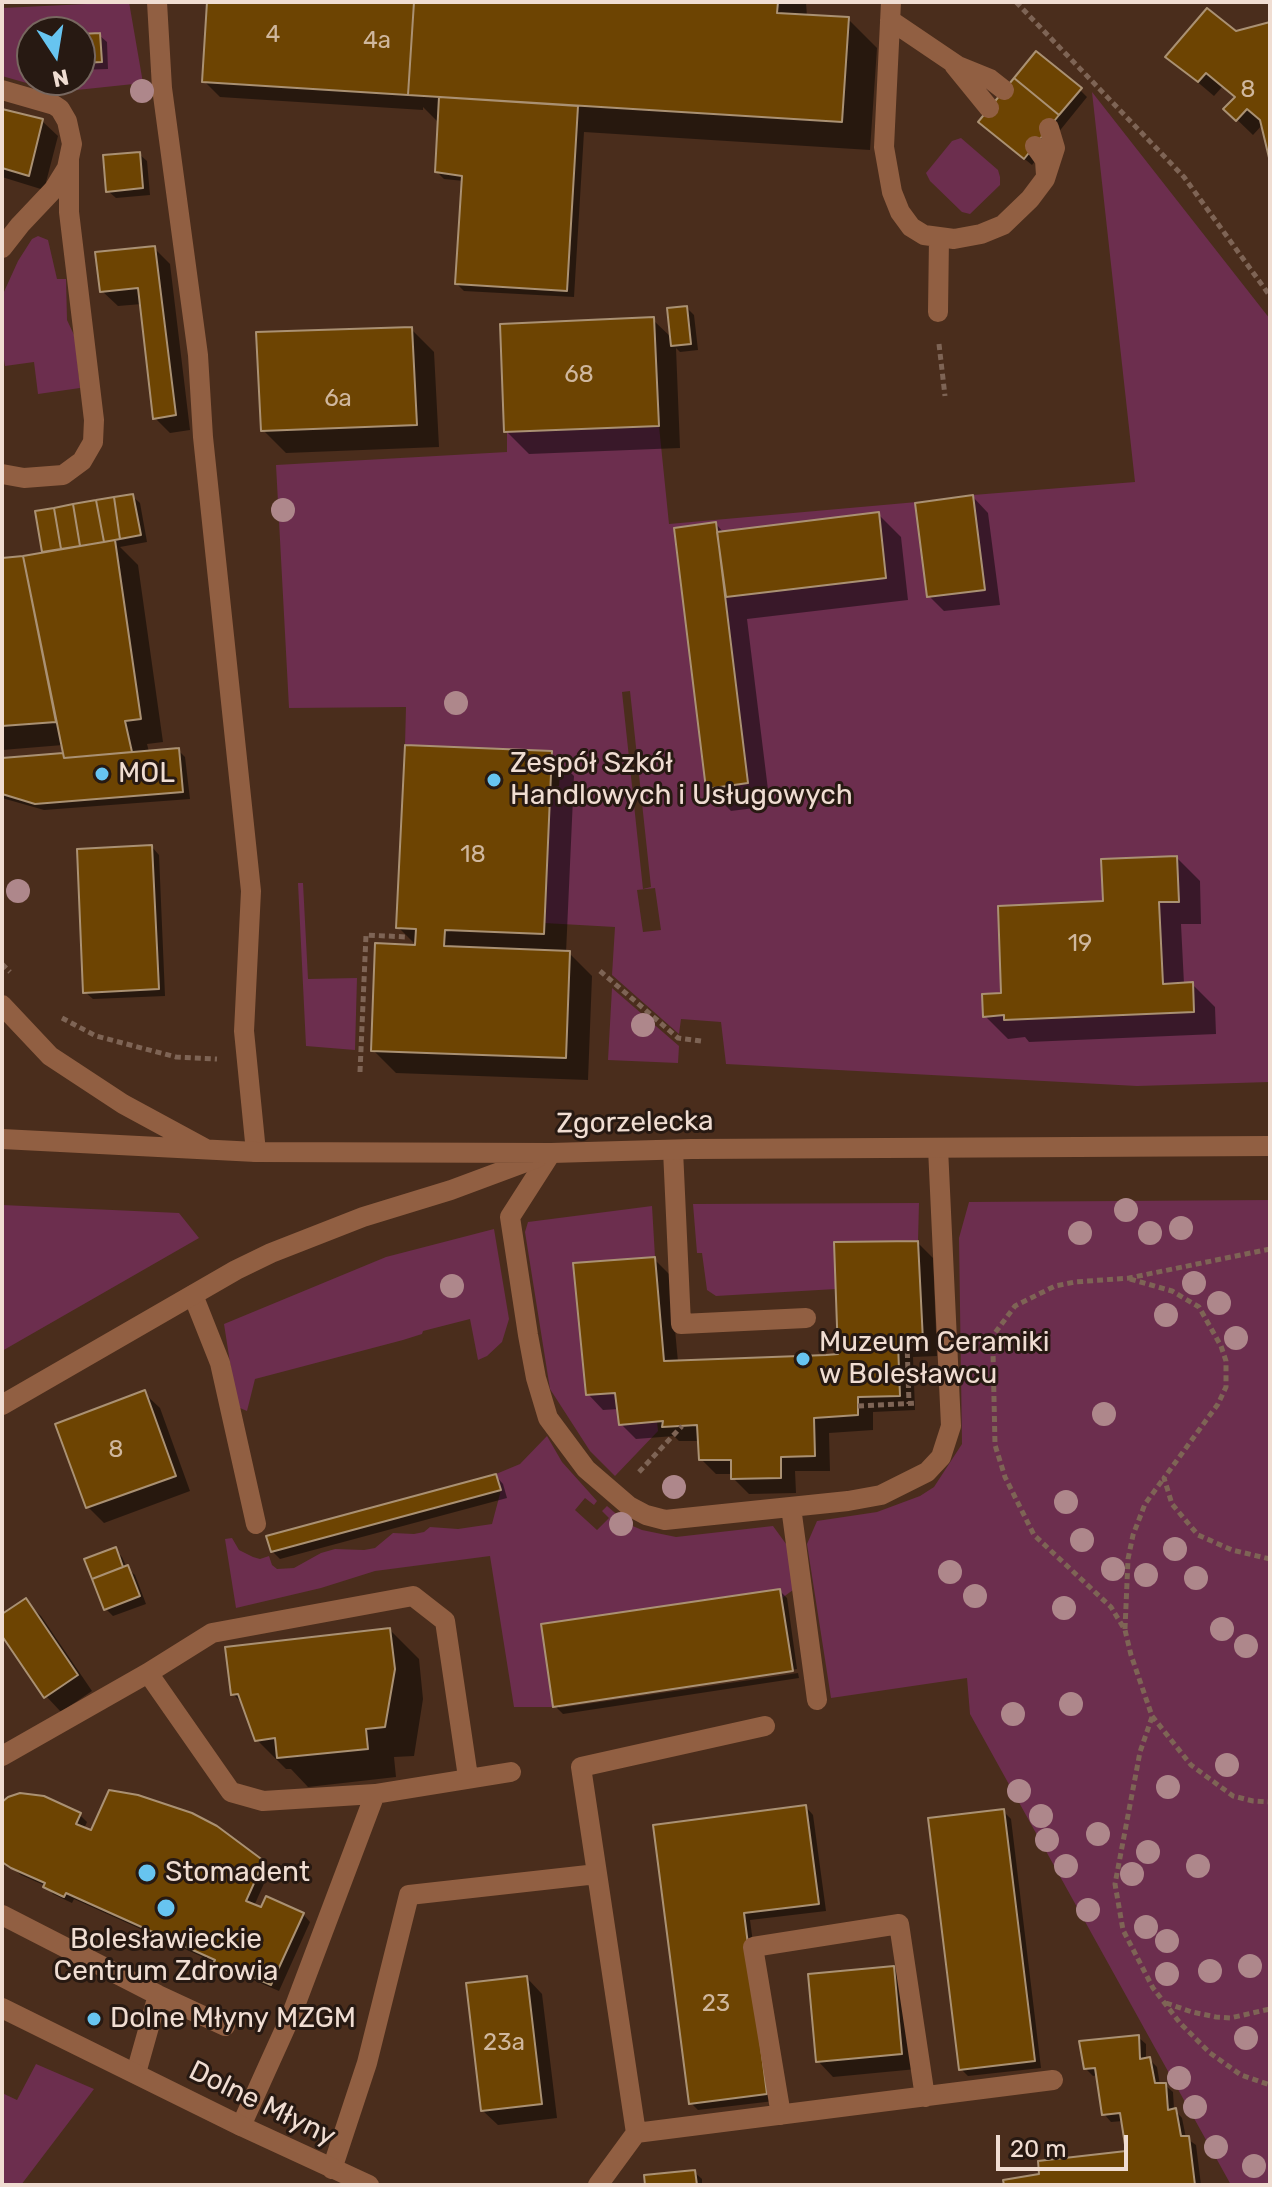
<!DOCTYPE html>
<meta charset="utf-8">
<style>
body{margin:0}
#map{position:relative;width:1272px;height:2187px;overflow:hidden;background:#4a2d1c;font-family:Rubik,sans-serif}
canvas{display:block}
.frame{position:absolute;inset:0;border:4px solid #f0ddd2;pointer-events:none}
.north{position:absolute;left:16px;top:16px;width:80px;height:80px;box-sizing:border-box;background:#271912;border:2px solid #77675f;border-radius:50%;rotate:168deg;font-size:22px;font-weight:700;line-height:32px;text-align:center;color:#f0ddd2}
.north::after{content:'';display:block;margin:auto;width:28px;height:36px;background:#67c4f0;clip-path:polygon(50% 0,100% 100%,50% 72%,0 100%)}
.scale{position:absolute;left:996px;top:2135px;width:132px;height:36px;box-sizing:border-box;border:4px solid #f0ddd2;border-top:0;padding-left:10px;font-size:24px;line-height:28px;white-space:nowrap;color:#f0ddd2;-webkit-text-stroke:6px #271912;paint-order:stroke}
</style>
<div id="map">
<canvas width="1272" height="2187"></canvas>
<div class="frame"></div>
<div class="north">N</div>
<div class="scale">20 m</div>
</div>
<script>
const context = document.querySelector('canvas').getContext('2d');
context.lineJoin = 'round';
function fillPath(path, color) { context.fillStyle = color; context.fill(path, 'evenodd'); }
const shape = rows => new Path2D(rows.map(r => 'M' + r).join(''));
function stroke(path, color, width, dash) { context.strokeStyle = color; context.lineWidth = width; context.lineCap = dash ? 'butt' : 'round'; context.setLineDash(dash || []); context.stroke(path); }
function write(font, color, halo, rows, align = 'center') {
  context.font = font + ' Rubik,sans-serif'; context.lineWidth = 6; context.setLineDash([]); context.textBaseline = 'middle'; context.strokeStyle = halo; context.fillStyle = color; for (const [text, x, y, turn = 0] of rows) {
    context.save(); context.translate(x, y); context.rotate((+turn || 0) * Math.PI / 180); context.textAlign = isNaN(turn) ? turn : align; if (halo) context.strokeText(text, 0, 0); context.fillText(text, 0, 0); context.restore();
  }
}
fillPath(shape([
 [129,2,143,83,58,92,2,76,2,8],
 [32,32,80,32,80,80,32,80],
 [1092,92,1270,319,1270,1082,1137,1086,726,1064,721,1022,681,1019,679,1034,612,975,615,927,544,923,550,786,559,786,560,772,551,770,551,751,405,745,406,707,289,708,276,465,507,452,507,432,659,426,669,524,917,502,927,597,985,590,973,495,1135,482],
 [878,512,886,578,726,597,748,783,706,789,674,528,716,522,718,532],
 [630,691,651,887,643,889,622,692],
 [1177,856,1179,901,1159,902,1163,984,1193,982,1194,1012,1005,1020,1004,1015,984,1016,1001,993,998,906,1103,901,1102,859],
 [655,888,661,930,643,932,637,890],
 [961,138,998,170,1000,177,1000,185,970,214,962,212,930,181,926,173,952,141],
 [38,236,48,240,57,279,66,279,67,320,75,337,80,388,38,394,34,362,5,366,2,347,3,294,18,261,32,239],
 [298,883,303,883,308,979,357,978,355,1050,306,1046],
 [612,988,679,1046,678,1063,608,1060],
 [1270,1200,1270,2185,1231,2185,970,1714,967,1678,831,1698,807,1544,817,1521,877,1512,920,1496,934,1487,962,1444,959,1238,969,1202],
 [919,1203,918,1241,835,1242,836,1289,716,1296,707,1290,702,1253,697,1253,693,1204],
 [2,1205,179,1213,199,1238,2,1351],
 [652,1206,655,1257,573,1263,586,1395,615,1393,619,1424,657,1421,658,1431,615,1476,590,1451,550,1389,525,1232,528,1222],
 [494,1229,509,1319,502,1342,487,1356,478,1360,470,1319,423,1331,422,1334,403,1340,255,1379,247,1411,240,1408,236,1401,224,1324,386,1257],
 [547,1436,562,1462,597,1501,594,1505,585,1498,575,1510,597,1530,609,1518,602,1511,607,1506,628,1524,642,1530,676,1537,773,1526,789,1548,793,1590,782,1598,780,1589,542,1624,553,1707,514,1707,490,1556,375,1571,321,1588,236,1608,225,1539,232,1538,239,1550,253,1557,260,1559,269,1556,272,1565,277,1569,294,1568,321,1553,335,1549,364,1550,375,1548,393,1533,414,1534,424,1532,430,1527,458,1529,492,1524,501,1490,496,1474,520,1464],
 [36,2064,94,2089,21,2185,2,2185,2,2093,17,2100]
]), '#6c2e4e');
fillPath(shape([
 [209,2,806,2,807,17,848,19,877,48,870,150,584,132,574,297,464,291,457,284,464,181,444,179,437,172,439,123,423,107,423,110,220,97,204,81],
 [1270,26,1270,153,1263,124,1253,135,1226,109,1236,99,1222,87,1214,96,1168,57,1235,33],
 [99,35,107,42,108,69,80,70,80,36],
 [1080,90,1087,97,1032,165,988,129],
 [2,111,42,121,58,136,44,190,2,177],
 [139,154,147,161,150,195,116,198,108,191],
 [154,248,170,264,190,430,170,433,155,418,142,304,118,306,102,291],
 [687,308,694,315,698,350,680,352,676,348,680,448,529,454,506,431,653,320,672,338],
 [411,329,434,352,439,447,286,453,263,430],
 [132,496,140,503,147,542,120,547,138,565,163,742,147,744,149,752,178,750,185,757,190,799,44,810,2,798,2,760,62,755,66,759,63,745,2,750,2,560,44,553,37,513],
 [973,497,988,513,1000,605,944,611,929,596],
 [878,514,901,537,908,600,747,619,770,806,731,811,708,788,716,524,724,533],
 [551,753,574,776,566,953,569,953,592,976,588,1080,396,1073,373,1050,418,947,399,928],
 [152,847,159,855,165,996,93,999,85,992],
 [1177,858,1200,881,1201,924,1181,924,1184,984,1192,984,1215,1007,1216,1034,1029,1042,1025,1037,1008,1039,985,1016,1003,995],
 [918,1243,933,1258,937,1356,913,1357,915,1410,873,1412,873,1430,829,1433,830,1471,795,1471,796,1493,749,1494,733,1478,733,1474,716,1474,701,1459,700,1441,679,1441,674,1436,636,1439,621,1424,619,1409,603,1410,588,1394,654,1259,670,1275,678,1362,840,1356],
 [144,1393,160,1408,190,1491,104,1523,88,1507],
 [496,1476,503,1484,507,1498,280,1559,272,1551],
 [115,1550,122,1557,127,1568,135,1575,146,1604,113,1616,106,1609],
 [780,1591,787,1598,797,1669,559,1704,559,1708,798,1673,799,1678,563,1714,555,1706,543,1626],
 [25,1601,41,1616,92,1691,61,1712,46,1696,2,1633,2,1617],
 [390,1630,419,1659,423,1699,414,1756,394,1757,396,1777,308,1787,291,1769,286,1769,257,1740,244,1705,233,1694],
 [2,1805,80,1815,87,1822,84,1829,263,1862,270,1870,254,1906,303,1914,310,1922,279,1991,244,1976,242,1980,223,1971,216,1963,74,1899,72,1903,53,1894,46,1886,21,1875,2,1859],
 [806,1807,813,1815,826,1911,750,1920,774,2101,698,2110,691,2103,656,1826],
 [1003,1811,1011,1819,1041,2068,968,2076,961,2069],
 [894,1968,909,1984,917,2069,833,2077,818,2061],
 [527,1978,542,1994,557,2118,498,2125,482,2110],
 [1138,2037,1146,2044,1146,2060,1149,2059,1157,2067,1160,2085,1165,2085,1173,2092,1174,2109,1182,2118,1186,2138,1196,2145,1201,2185,1006,2185,1128,2153,1123,2121,1111,2122,1104,2114,1098,2075,1093,2076,1085,2068],
 [694,2172,702,2179,702,2185,647,2185]
]), '#0007');
const building = shape([
 [207,2,414,2,408,95,202,82,207,2],
 [414,2,778,2,777,13,849,17,842,122,408,95,414,2],
 [1207,8,1236,31,1270,22,1270,162,1260,120,1247,109,1236,121,1223,109,1235,97,1206,73,1198,82,1165,57,1207,8],
 [100,33,102,62,80,63,80,34,100,33],
 [1036,51,1082,88,1059,115,1014,78,1036,51],
 [1014,78,1059,115,1024,159,978,122,1014,78],
 [439,97,578,106,567,291,455,284,462,176,435,172,439,97],
 [2,109,43,119,29,176,2,168,2,109],
 [140,152,143,188,106,192,103,155,140,152],
 [155,246,176,415,153,419,138,288,100,292,95,252,155,246],
 [687,306,691,344,671,346,667,308,687,306],
 [654,317,659,426,504,432,500,324,654,317],
 [412,327,417,425,261,431,256,332,412,327],
 [133,494,141,535,120,539,114,497,133,494],
 [973,495,985,590,927,597,915,503,973,495],
 [114,497,120,539,104,542,96,500,114,497],
 [96,500,104,542,80,546,73,504,96,500],
 [73,504,80,546,61,549,54,508,73,504],
 [54,508,61,549,42,552,35,511,54,508],
 [879,512,886,578,726,597,717,532,879,512],
 [716,522,748,783,706,789,674,528,716,522],
 [115,540,141,719,125,721,132,752,64,758,23,556,115,540],
 [23,556,56,722,2,726,2,558,23,556],
 [405,745,552,751,544,934,445,930,444,946,570,951,566,1058,371,1051,375,943,415,945,416,929,396,928,405,745],
 [179,748,183,792,35,804,2,794,2,758,63,753,64,758,179,748],
 [152,845,159,989,83,993,77,849,152,845],
 [1177,856,1179,902,1159,902,1163,984,1193,982,1194,1012,1004,1020,1004,1015,983,1017,982,994,1001,993,998,906,1103,901,1101,859,1177,856],
 [918,1241,923,1341,898,1343,900,1396,858,1397,858,1415,814,1418,815,1456,781,1457,781,1478,731,1479,731,1460,699,1460,697,1425,662,1427,663,1421,619,1425,615,1393,586,1395,573,1263,655,1257,664,1361,826,1355,838,1354,834,1242,918,1241],
 [145,1390,176,1476,86,1508,55,1424,145,1390],
 [496,1474,501,1490,271,1552,266,1536,496,1474],
 [116,1547,123,1567,92,1579,84,1559,116,1547],
 [128,1565,140,1596,104,1610,92,1579,128,1565],
 [780,1589,793,1671,553,1707,541,1624,780,1589],
 [26,1598,78,1675,44,1698,2,1636,2,1614,26,1598],
 [390,1628,395,1669,385,1727,366,1729,368,1749,277,1758,275,1738,255,1741,238,1694,231,1695,225,1647,390,1628],
 [109,1790,138,1795,192,1813,217,1826,264,1861,246,1901,261,1907,266,1896,304,1913,271,1985,237,1970,235,1974,213,1964,215,1960,66,1893,64,1897,43,1887,45,1883,11,1868,2,1862,2,1802,8,1797,20,1793,44,1796,81,1813,76,1824,91,1830,109,1790],
 [806,1805,819,1904,744,1913,767,2094,689,2104,653,1825,806,1805],
 [1004,1809,1035,2061,959,2070,928,1818,1004,1809],
 [894,1966,902,2054,816,2062,808,1974,894,1966],
 [527,1976,542,2104,481,2111,466,1983,527,1976],
 [1139,2035,1140,2059,1150,2057,1155,2083,1166,2083,1168,2110,1176,2108,1181,2136,1189,2136,1195,2185,1004,2185,1003,2180,1039,2174,1038,2161,1126,2151,1120,2113,1102,2115,1095,2068,1084,2069,1079,2041,1139,2035],
 [695,2170,697,2185,645,2185,644,2175,695,2170]
]);
fillPath(building, '#6d4402');
stroke(building, '#aa9173', 2);
stroke(shape([
 [1016,2,1184,177,1270,296],
 [939,344,945,396],
 [2,964,10,972],
 [600,971,678,1038,701,1041],
 [62,1018,96,1036,176,1057,217,1059],
 [360,1072,366,935,407,937],
 [1270,1249,1129,1278,1075,1282,1055,1286,1015,1306,995,1333,993,1352,995,1445,1005,1477,1034,1535,1111,1607,1125,1630,1131,1655,1152,1716,1191,1765,1233,1796,1253,1801,1270,1802],
 [1130,1279,1172,1291,1199,1307,1221,1346,1226,1361,1226,1387,1218,1404,1164,1478,1172,1504,1198,1535,1232,1550,1270,1559],
 [907,1342,909,1404],
 [858,1406,917,1403],
 [639,1472,682,1426],
 [1125,1629,1128,1559,1133,1535,1145,1504,1164,1478],
 [1152,1717,1140,1752,1115,1884,1123,1930,1153,1988,1180,2023,1210,2053,1241,2075,1270,2085],
 [1166,2003,1192,2012,1216,2017,1230,2018,1270,2009]
]), '#7e6455', 5, [6, 4]);
stroke(shape([
 [157,2,162,88,198,355,203,437,251,891,244,1031,256,1152],
 [891,2,884,147,892,192,900,212,911,227,924,235,954,239,981,234,1003,225,1030,199,1045,179,1055,148,1049,128],
 [890,20,958,66,990,79,1004,90],
 [954,65,989,108],
 [2,90,54,105,60,109,67,121,72,144,67,168,54,189,20,225,2,248],
 [1035,146,1045,160,1046,175],
 [938,312,939,238],
 [2,474,24,478,63,475,82,461,93,442,94,420,69,212,69,158],
 [673,1150,681,1324,806,1318],
 [551,1153,510,1217,528,1335,536,1378,548,1418,586,1469,629,1506,646,1515,665,1520,848,1501,881,1495,927,1472,941,1457,951,1426,938,1148],
 [193,1295,220,1363,256,1524],
 [791,1507,817,1700],
 [148,1673,231,1792,263,1801,375,1794],
 [2,1756,148,1673,212,1633,413,1596,445,1621,468,1777],
 [2,1915,158,1995,225,2026],
 [136,2073,158,1995],
 [781,2115,753,1947,899,1924,925,2097],
 [241,2126,293,2011,375,1794,511,1772],
 [636,2133,1053,2080],
 [332,2169,367,2063,409,1895,597,1874],
 [598,2185,636,2133,581,1767,765,1726]
]), '#915f42', 20);
stroke(shape([
 [2,1005,50,1056,123,1104,206,1149],
 [2,1139,256,1152,551,1153,692,1149,1270,1146],
 [2,1405,236,1270,271,1253,363,1217,451,1190,537,1158],
 [2,2008,241,2126,369,2185]
]), '#915f42', 20);
context.fillStyle = '#ae878b';
for (const [x, y] of [
 [142,91],
 [283,510],
 [456,703],
 [18,891],
 [643,1025],
 [1126,1210],
 [1181,1228],
 [1080,1233],
 [1150,1233],
 [1194,1283],
 [452,1286],
 [1219,1303],
 [1166,1315],
 [1236,1338],
 [1104,1414],
 [674,1487],
 [1066,1502],
 [621,1524],
 [1082,1540],
 [1175,1549],
 [1113,1569],
 [950,1572],
 [1146,1575],
 [1196,1578],
 [975,1596],
 [1064,1608],
 [1222,1629],
 [1246,1646],
 [1071,1704],
 [1013,1714],
 [1227,1765],
 [1168,1787],
 [1019,1791],
 [1041,1816],
 [1098,1834],
 [1047,1840],
 [1148,1852],
 [1066,1866],
 [1198,1866],
 [1132,1874],
 [1088,1910],
 [1146,1927],
 [1167,1941],
 [1250,1966],
 [1210,1971],
 [1167,1974],
 [1246,2038],
 [1179,2078],
 [1195,2107],
 [1216,2147],
 [1254,2166]
]) { context.beginPath(); context.arc(x, y, 12, 0, 2 * Math.PI); context.fill(); }
for (const [x, y, r, color] of [
 [102,774,8,"#67c4f0"],
 [494,780,8,"#67c4f0"],
 [803,1359,8,"#67c4f0"],
 [147,1873,10,"#67c4f0"],
 [166,1908,10,"#67c4f0"],
 [94,2019,8,"#67c4f0"]
]) { const dot = new Path2D(); dot.arc(x, y, r, 0, 2 * Math.PI); context.fillStyle = color; context.fill(dot); stroke(dot, '#271912', 3); }
write('24px', '#cfb79e', null, [
 ["4",273,35],
 ["4a",377,41],
 ["8",1248,90],
 ["68",579,375],
 ["6a",338,399],
 ["18",473,855],
 ["19",1080,944],
 ["8",116,1450],
 ["23",716,2004],
 ["23a",504,2043]
]);
write('28px', '#f0ddd2', '#271912', [
 ["Zespół Szkół",510,764],
 ["Handlowych i Usługowych",510,796],
 ["MOL",118,774],
 ["Muzeum Ceramiki",819,1343],
 ["w Bolesławcu",819,1375],
 ["Stomadent",165,1873],
 ["Bolesławieckie",166,1940,"center"],
 ["Centrum Zdrowia",166,1972,"center"],
 ["Dolne Młyny MZGM",110,2019]
], 'left');
write('28px', '#f0ddd2', '#271912', [
 ["Zgorzelecka",635,1123,-1],
 ["Dolne Młyny",262,2104,26]
]);
</script>
